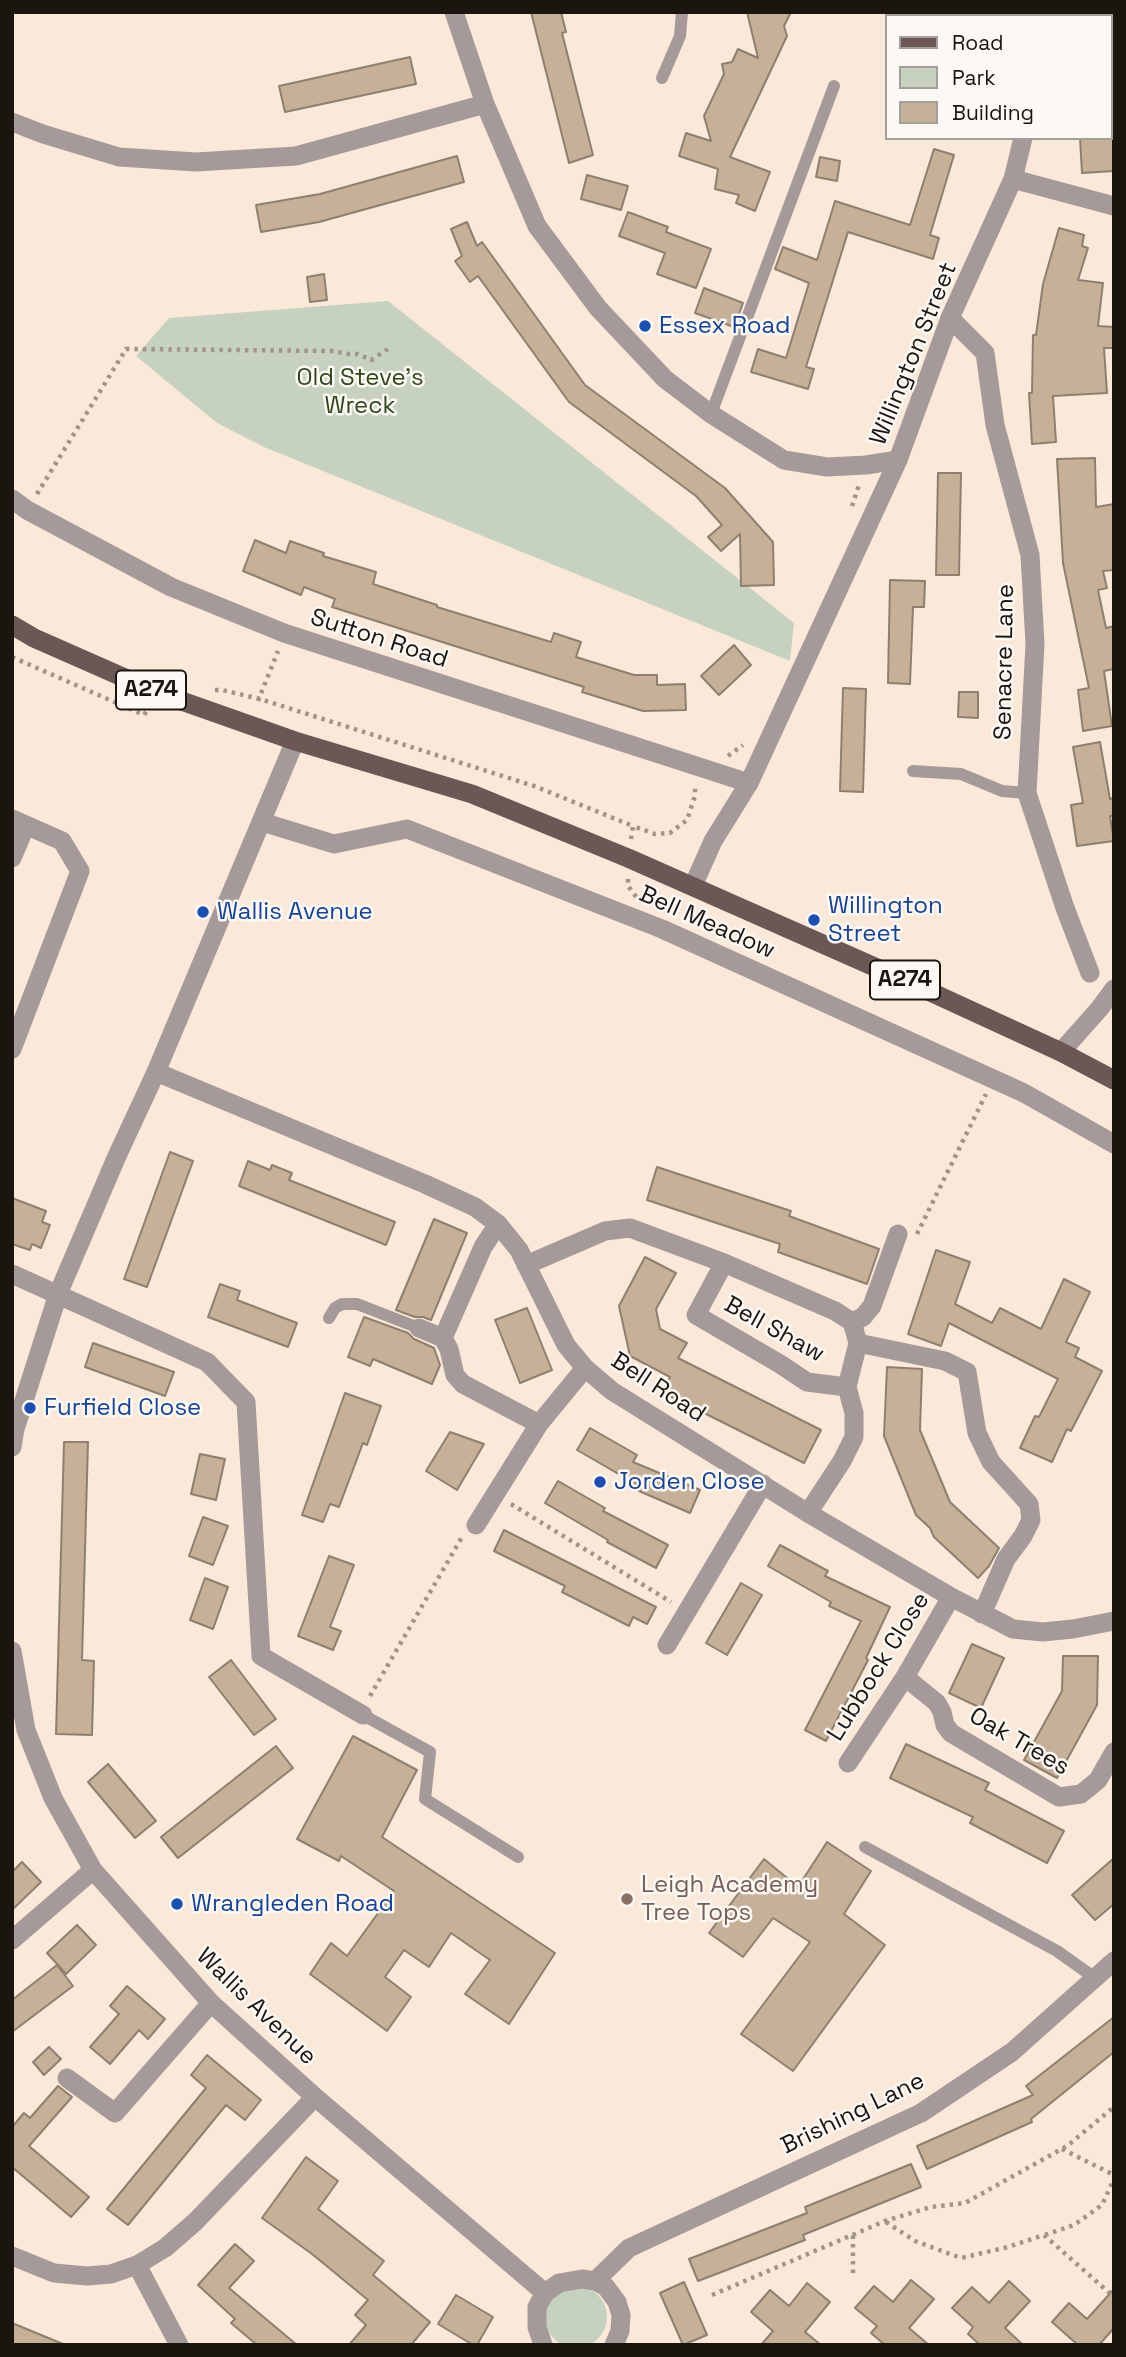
<!DOCTYPE html>
<style>
body{margin:0}
#map{position:relative;width:1126px;height:2357px;overflow:hidden;background:#fae9d8;font-family:"Space Grotesk",sans-serif}
canvas{display:block}
.frame{position:absolute;inset:0;border:14px solid #1b150f;pointer-events:none}
.legend{position:absolute;left:885px;top:14px;width:228px;height:126px;box-sizing:border-box;background:#fcf9f5;border:2px solid #a29e99;margin:0;padding:9px 12px;list-style:none;font-size:21px;color:#1b150f}
.legend li{display:flex;align-items:center;gap:14px;height:35px}
.legend b{width:35px;border:2px solid #a29e99}
</style>
<div id="map">
<canvas width="1126" height="2357"></canvas>
<div class="frame"></div>
<ul class="legend">
<li><b style="height:9px;background:#6a5756"></b>Road</li>
<li><b style="height:19px;background:#c6d2bf"></b>Park</li>
<li><b style="height:19px;background:#c6b098"></b>Building</li>
</ul>
</div>
<script>
const context = document.querySelector('canvas').getContext('2d');
context.lineJoin = 'round';
function fillPath(path, color) { context.fillStyle = color; context.fill(path, 'evenodd'); }
const shape = rows => new Path2D(rows.map(r => 'M' + r).join(''));
function stroke(path, color, width, dash) { context.strokeStyle = color; context.lineWidth = width; context.lineCap = dash ? 'butt' : 'round'; context.setLineDash(dash || []); context.stroke(path); }
function write(font, color, halo, rows, align = 'center') {
  context.font = font + ' "Space Grotesk",sans-serif'; context.lineWidth = 5; context.setLineDash([]); context.textBaseline = 'middle'; context.strokeStyle = halo; context.fillStyle = color; for (const [text, x, y, turn = 0] of rows) {
    context.save(); context.translate(x, y); context.rotate((+turn || 0) * Math.PI / 180); context.textAlign = isNaN(turn) ? turn : align; if (halo) context.strokeText(text, 0, 0); context.fillText(text, 0, 0); context.restore();
  }
}
fillPath(shape([
 [388,301,794,623,790,661,264,447,217,423,136,356,169,318],
 '545 2317a31 31 0 1 1 62 0a31 31 0 1 1-62 0Z'
]), '#c6d2bf');
const building = shape([
 [531,12,561,12,566,32,562,33,593,155,569,163,531,12],
 [747,12,791,12,784,26,787,36,730,157,770,172,755,211,736,203,739,195,715,189,718,169,679,156,686,133,711,141,704,116,724,74,722,64,732,62,738,49,758,58,747,12],
 [410,57,416,84,285,112,279,86,410,57],
 [1080,138,1114,138,1114,171,1082,173,1080,138],
 [934,149,954,155,930,235,939,238,933,259,848,232,806,367,814,369,808,389,751,372,758,349,786,358,809,283,775,269,783,247,817,260,835,201,910,225,934,149],
 [457,156,464,182,319,222,261,232,256,205,320,194,457,156],
 [820,157,840,161,837,181,816,177,820,157],
 [587,175,628,186,621,210,581,199,587,175],
 [628,212,668,227,666,232,711,249,696,288,657,274,665,253,619,236,628,212],
 [467,222,477,246,482,242,585,385,725,488,773,542,774,585,741,586,740,534,721,551,708,537,722,525,696,496,569,402,478,276,470,282,455,261,462,256,451,229,467,222],
 [1059,228,1084,235,1082,246,1088,248,1078,280,1103,283,1098,326,1114,327,1114,348,1104,348,1107,393,1053,396,1056,442,1032,444,1029,393,1032,393,1033,335,1036,335,1043,284,1059,228],
 [324,274,327,300,310,302,307,277,324,274],
 [704,288,743,303,734,327,695,313,704,288],
 [1095,458,1096,507,1114,504,1114,570,1103,571,1107,588,1098,590,1106,628,1114,626,1114,669,1104,671,1112,726,1083,731,1078,690,1089,688,1063,563,1057,459,1095,458],
 [938,473,961,473,959,575,936,575,938,473],
 [255,540,286,553,290,541,324,553,323,556,376,572,373,584,437,605,437,607,551,642,554,633,581,642,576,657,634,675,657,675,657,685,685,684,686,710,643,711,582,692,584,687,332,607,335,599,304,587,301,595,243,571,255,540],
 [890,580,925,581,924,607,913,607,910,684,888,683,890,580],
 [734,645,751,665,719,695,701,676,734,645],
 [843,688,866,689,863,792,840,791,843,688],
 [959,692,978,692,978,718,958,717,959,692],
 [1100,742,1110,799,1114,798,1114,816,1110,816,1114,841,1077,846,1071,805,1083,803,1073,747,1100,742],
 [170,1152,193,1161,147,1287,124,1279,170,1152],
 [248,1161,270,1170,272,1165,292,1173,289,1180,395,1222,386,1245,239,1186,248,1161],
 [657,1167,791,1211,789,1216,879,1249,867,1284,778,1252,780,1244,647,1200,657,1167],
 [12,1198,46,1211,42,1222,50,1225,41,1248,32,1244,30,1250,12,1244,12,1198],
 [434,1219,467,1233,431,1320,423,1317,415,1317,396,1310,434,1219],
 [936,1250,970,1262,955,1304,992,1323,1000,1308,1041,1329,1064,1279,1090,1292,1066,1342,1079,1348,1075,1357,1102,1371,1071,1431,1067,1429,1052,1462,1020,1448,1035,1416,1039,1417,1058,1379,949,1323,941,1346,908,1334,936,1250],
 [645,1257,676,1273,656,1309,660,1329,687,1343,678,1358,821,1430,804,1463,662,1392,670,1377,630,1356,619,1306,645,1257],
 [220,1284,240,1291,237,1300,297,1323,288,1347,208,1317,220,1284],
 [527,1308,552,1370,520,1383,495,1320,527,1308],
 [364,1317,408,1333,414,1339,434,1348,440,1365,432,1384,373,1359,370,1366,348,1357,364,1317],
 [93,1343,174,1372,165,1396,85,1367,93,1343],
 [887,1367,922,1369,920,1430,950,1502,999,1548,989,1566,978,1578,934,1537,930,1528,916,1515,884,1436,887,1367],
 [345,1393,381,1406,367,1445,363,1443,339,1507,330,1504,323,1522,302,1515,345,1393],
 [590,1428,637,1455,633,1462,700,1490,690,1513,639,1491,641,1487,577,1450,590,1428],
 [450,1432,484,1444,457,1490,426,1471,450,1432],
 [64,1442,88,1442,82,1660,94,1661,92,1735,56,1734,64,1442],
 [200,1454,225,1459,216,1500,191,1494,200,1454],
 [558,1481,605,1508,603,1511,668,1545,656,1568,607,1542,608,1540,545,1503,558,1481],
 [203,1517,228,1526,213,1565,189,1556,203,1517],
 [504,1530,656,1607,647,1624,633,1617,629,1626,562,1592,565,1586,494,1551,504,1530],
 [780,1545,828,1571,825,1576,890,1607,866,1658,868,1660,826,1741,805,1730,861,1621,829,1606,831,1602,768,1566,780,1545],
 [329,1556,354,1565,330,1627,341,1631,333,1650,298,1636,329,1556],
 [205,1578,228,1587,213,1629,190,1620,205,1578],
 [741,1583,762,1595,727,1655,706,1643,741,1583],
 [972,1644,1004,1658,981,1708,949,1693,972,1644],
 [1063,1656,1098,1656,1097,1705,1057,1778,1024,1760,1062,1691,1063,1656],
 [231,1660,276,1719,254,1735,209,1677,231,1660],
 [353,1736,417,1770,382,1837,555,1953,509,2024,465,1994,490,1960,451,1933,429,1967,404,1950,385,1977,411,1997,387,2031,310,1974,331,1943,347,1956,394,1891,341,1856,339,1861,297,1839,353,1736],
 [906,1744,989,1783,985,1790,1064,1831,1047,1863,970,1823,973,1817,890,1778,906,1744],
 [276,1746,293,1768,178,1858,161,1837,276,1746],
 [108,1764,156,1821,135,1838,88,1782,108,1764],
 [827,1842,871,1871,844,1914,885,1945,793,2071,741,2034,810,1942,773,1918,743,1957,709,1933,764,1859,798,1887,827,1842],
 [1114,1858,1114,1904,1095,1920,1072,1895,1114,1858],
 [22,1862,41,1882,12,1910,12,1872,22,1862],
 [77,1925,96,1945,66,1974,47,1953,77,1925],
 [57,1965,73,1986,12,2032,12,2000,57,1965],
 [127,1986,165,2019,148,2039,139,2030,110,2064,90,2047,119,2014,110,2006,127,1986],
 [1114,2017,1114,2052,1031,2119,1032,2122,927,2169,917,2146,1033,2095,1026,2086,1114,2017],
 [49,2047,61,2059,44,2075,33,2062,49,2047],
 [207,2055,261,2100,245,2120,226,2105,128,2225,107,2209,206,2088,191,2075,207,2055],
 [58,2086,72,2097,29,2146,89,2197,71,2217,12,2167,12,2127,24,2113,30,2118,58,2086],
 [306,2157,338,2181,318,2209,384,2261,373,2275,430,2322,411,2345,349,2345,366,2325,355,2315,368,2300,312,2254,262,2218,306,2157],
 [911,2164,921,2187,803,2235,805,2240,698,2281,689,2259,807,2213,805,2207,911,2164],
 [235,2244,254,2261,229,2288,297,2345,257,2345,231,2323,235,2319,198,2285,235,2244],
 [911,2280,934,2299,909,2328,929,2345,885,2345,871,2333,877,2326,855,2308,874,2286,893,2302,911,2280],
 [1009,2281,1030,2301,1005,2328,1023,2345,980,2345,968,2334,973,2327,952,2308,972,2287,989,2303,1009,2281],
 [684,2282,707,2335,683,2345,660,2293,684,2282],
 [807,2283,830,2302,805,2332,821,2345,761,2345,773,2331,751,2312,770,2290,789,2306,807,2283],
 [1114,2289,1114,2328,1099,2345,1078,2345,1052,2322,1069,2303,1087,2319,1114,2289],
 [456,2295,493,2317,477,2345,473,2345,438,2324,456,2295],
 [12,2323,63,2344,63,2345,12,2345,12,2323]
]);
fillPath(building, '#c6b098');
stroke(building, '#8e7f6f', 2);
stroke(shape([
 [37,494,126,349,335,351,346,354,358,354,371,360,388,349],
 [852,506,859,485],
 [12,657,144,715,148,709],
 [215,690,222,690,260,699,534,786,633,826],
 [258,701,278,651],
 [728,756,743,745],
 [631,839,633,826,655,834,670,833,687,820,695,796,695,785],
 [628,879,628,886,637,898],
 [917,1234,986,1094],
 [511,1504,671,1602],
 [370,1696,462,1537],
 [1062,2149,1114,2175],
 [886,2222,915,2241,961,2258,1008,2247,1044,2235,1114,2297],
 [1045,2235,1074,2225,1102,2205,1114,2179],
 [853,2273,853,2235],
 [712,2295,885,2221,931,2207,965,2203,1067,2146,1114,2107]
]), '#a19488', 4.5, [3.5, 5]);
stroke(shape([
 [662,78,680,36,682,12],
 [711,414,834,86],
 [913,771,961,774,1002,791,1027,793],
 [329,1318,335,1308,342,1304,357,1304,419,1328],
 [363,1715,430,1752,425,1799,518,1857],
 [865,1847,1057,1951,1095,1978]
]), '#a59a99', 12);
stroke(shape([
 [454,12,485,104,537,226,598,308,665,379,711,414,784,460,827,467,866,465,898,460],
 [911,12,912,16],
 [12,122,43,134,119,157,196,162,296,156,485,104],
 [1013,179,1114,206],
 [950,318,985,353,995,425,1030,555,1035,644,1027,793,1065,908,1090,973],
 [12,499,27,510,171,587,284,633,749,783],
 [12,819,62,841,80,871,12,1049],
 [262,822,334,844,407,829,662,929,1024,1093,1114,1144],
 [12,858,26,825],
 [1061,1052,1100,1008,1114,989],
 [156,1072,425,1184,475,1207,498,1224,519,1250,566,1345,585,1368,612,1391,808,1513,951,1597,1013,1629,1043,1632,1073,1629,1114,1621],
 [724,1263,696,1315,780,1364,807,1382,847,1387],
 [526,1265,605,1231,630,1228,724,1263,835,1311,852,1322,858,1343,847,1387,854,1413,854,1437,842,1461,808,1513],
 [12,1274,207,1362,246,1402,261,1656,363,1715],
 [852,1322,863,1317,872,1306,898,1234],
 [419,1328,443,1338,449,1349,455,1375,463,1384,539,1424],
 [443,1338,483,1247,498,1224],
 [858,1343,945,1361,967,1372,977,1433,991,1462,1029,1504,1031,1520,1023,1536,1006,1559,982,1614],
 [12,1447,15,1429,58,1294,117,1156,156,1072,295,741],
 [476,1525,539,1424,585,1368],
 [667,1645,763,1484],
 [12,1651,26,1730,53,1798,93,1870,211,2003,315,2097,545,2293],
 [905,1677,937,1703,942,1712,945,1725,951,1733,1059,1797,1081,1794,1098,1780,1114,1752],
 [848,1763,905,1677,951,1597],
 [12,1940,93,1870],
 [67,2078,115,2113,211,2003],
 [12,2256,54,2273,87,2276,111,2274,137,2265,165,2248,195,2222,315,2097],
 [137,2265,179,2345],
 [595,2281,629,2248,921,2113,1012,2052,1114,1961],
 [543,2345,537,2327,537,2307,545,2293,559,2283,582,2279,595,2281,606,2287,617,2302,621,2315,620,2331,614,2345]
]), '#a59a99', 19);
stroke(shape([
 [1030,12,1031,16],
 [693,886,713,841,749,783,898,460,950,318,1013,179,1023,138]
]), '#a59a99', 19);
stroke(shape([
 [12,625,34,638,159,693,295,741,472,794,628,858,911,983,1061,1052,1114,1080]
]), '#6a5756', 19);
for (const [x, y, r, color] of [
 [645,326,7,"#1a4fb4"],
 [203,912,7,"#1a4fb4"],
 [814,920,7,"#1a4fb4"],
 [30,1408,7,"#1a4fb4"],
 [600,1482,7,"#1a4fb4"],
 [627,1899,7,"#8d6e63"],
 [177,1904,7,"#1a4fb4"]
]) { const dot = new Path2D(); dot.arc(x, y, r, 0, 2 * Math.PI); context.fillStyle = color; context.fill(dot); stroke(dot, '#fcf9f5', 2.5); }
for (const [x, y, w] of [
 [151,690,70],
 [905,980,70]
]) { const box = new Path2D(); box.roundRect(x - w / 2, y - 19.5, w, 39, 5); context.fillStyle = '#fcf9f5'; context.fill(box); stroke(box, '#1b150f', 2); }
write('bold 23px', '#1b150f', null, [
 ["A274",151,690],
 ["A274",905,980]
]);
write('24px', '#164399', '#fcf9f5', [
 ["Essex Road",659,326],
 ["Willington",828,906],
 ["Street",828,934],
 ["Wallis Avenue",217,912],
 ["Furfield Close",44,1408],
 ["Jorden Close",614,1482],
 ["Wrangleden Road",191,1904]
], 'left');
write('24px', '#1b150f', '#fcf9f5', [
 ["Willington Street",914,354,-68],
 ["Sutton Road",379,639,18],
 ["Senacre Lane",1005,662,-89],
 ["Bell Meadow",707,923,24],
 ["Bell Shaw",774,1330,29],
 ["Bell Road",658,1388,33],
 ["Lubbock Close",879,1667,-58],
 ["Oak Trees",1019,1742,30],
 ["Wallis Avenue",256,2007,44],
 ["Brishing Lane",853,2114,-26]
]);
write('24px', '#30471d', '#fcf9f5', [
 ["Old Steve's",360,378],
 ["Wreck",360,406]
]);
write('24px', '#785e54', '#fcf9f5', [
 ["Leigh Academy",641,1885],
 ["Tree Tops",641,1913]
], 'left');
</script>
